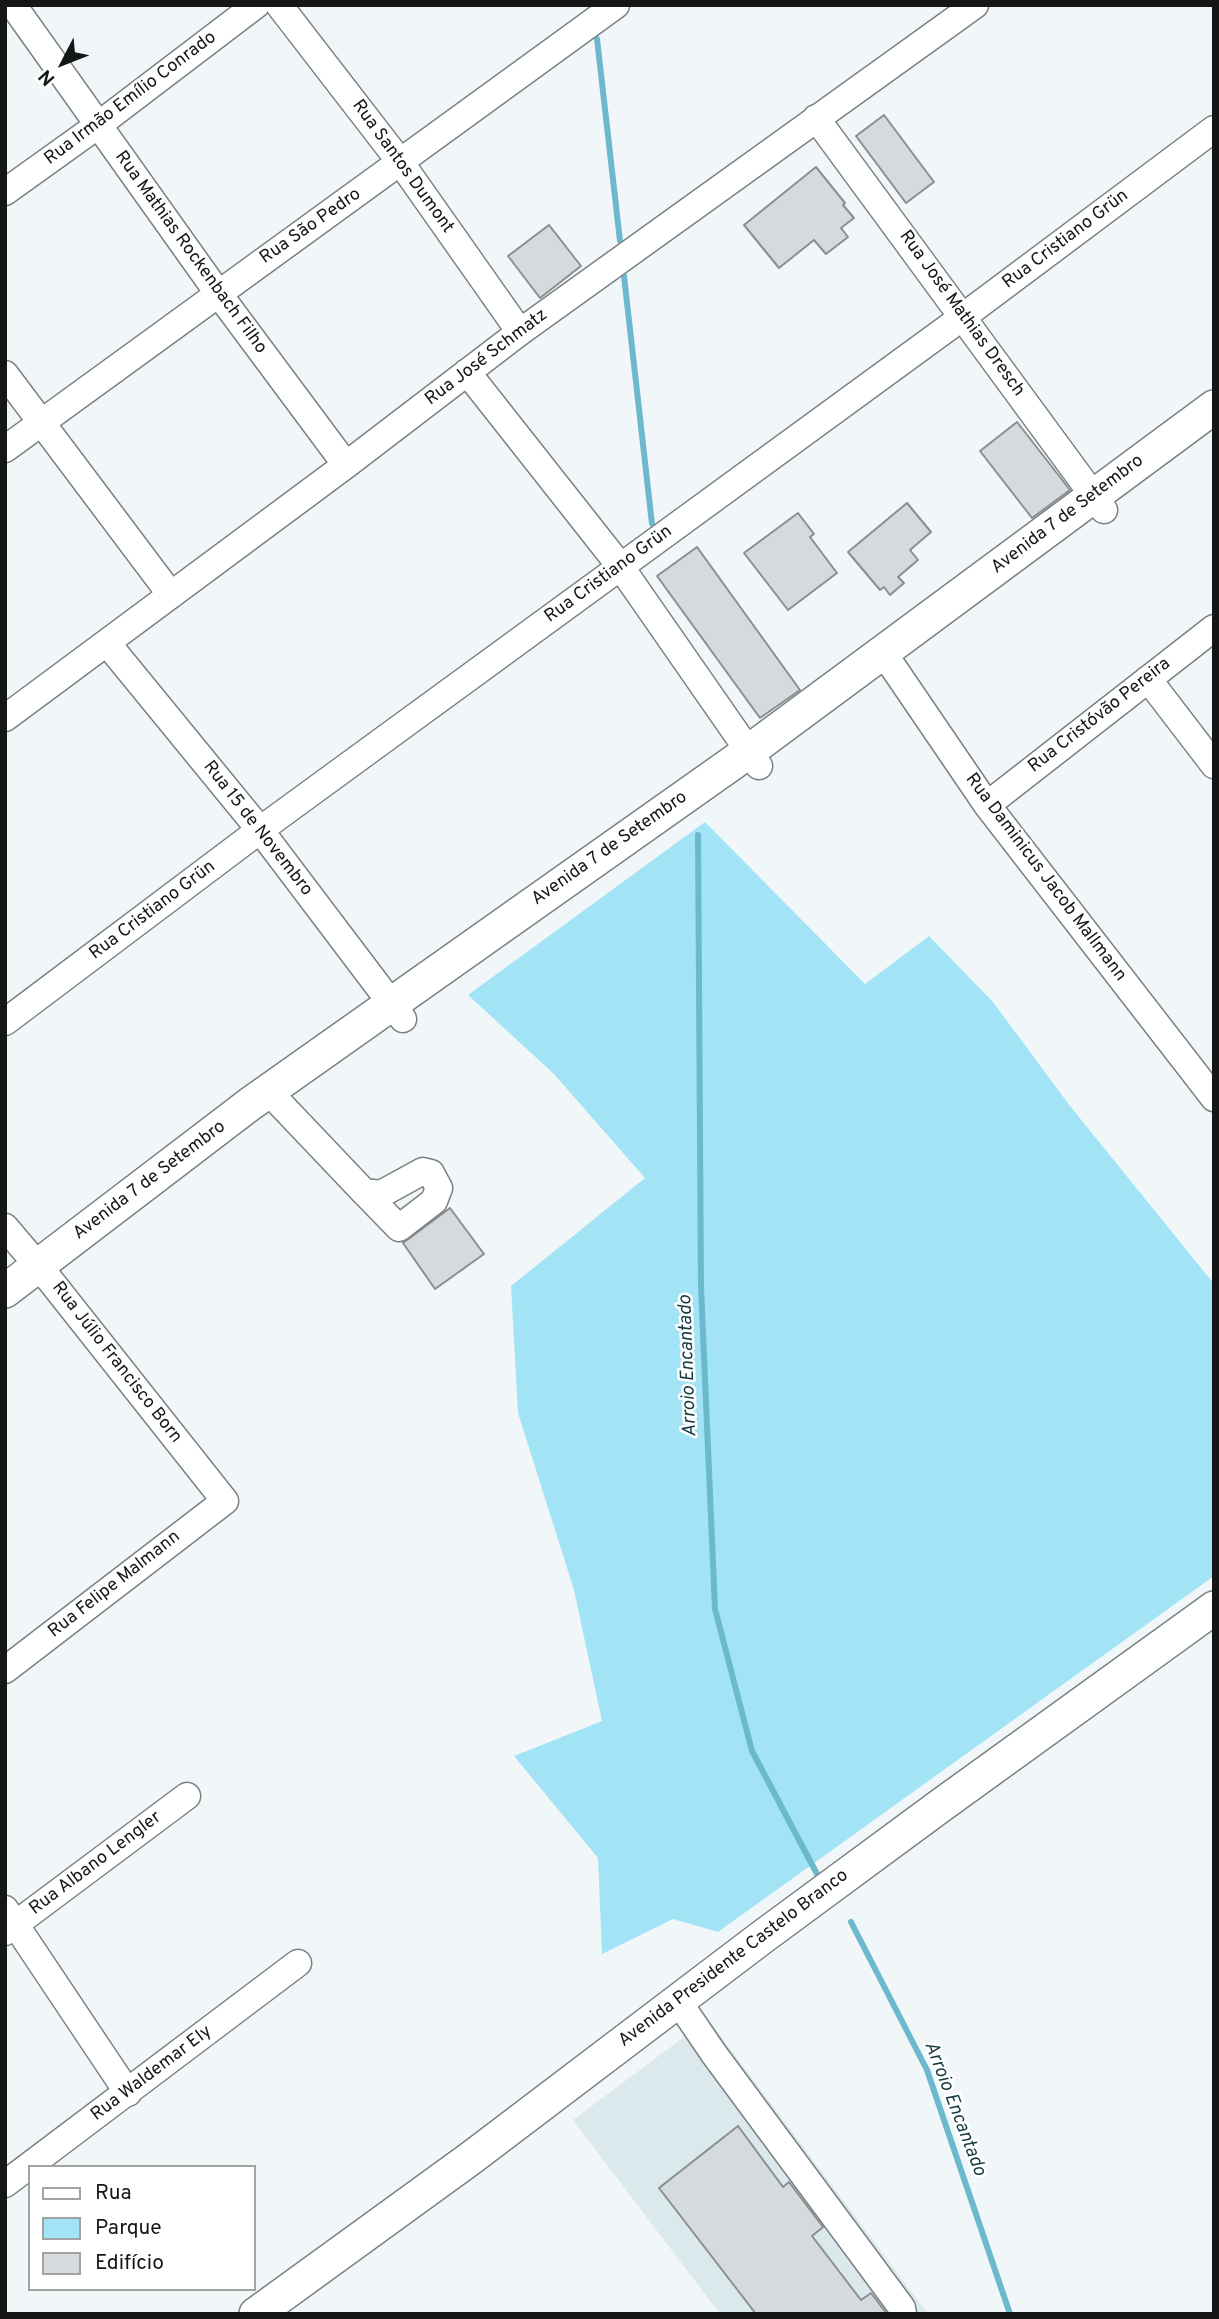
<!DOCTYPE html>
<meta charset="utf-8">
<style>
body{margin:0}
#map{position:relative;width:1219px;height:2319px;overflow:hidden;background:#f1f7f9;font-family:Overpass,sans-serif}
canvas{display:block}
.frame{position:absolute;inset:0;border:7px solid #151717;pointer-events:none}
.legend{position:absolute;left:28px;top:2165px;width:228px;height:126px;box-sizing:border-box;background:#fff;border:2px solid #a1a2a2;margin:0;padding:9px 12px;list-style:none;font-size:21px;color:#151717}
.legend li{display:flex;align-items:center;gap:14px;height:35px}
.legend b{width:35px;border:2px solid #a1a2a2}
.north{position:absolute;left:28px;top:28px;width:70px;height:70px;-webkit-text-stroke:5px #fff;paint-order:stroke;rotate:228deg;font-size:19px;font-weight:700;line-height:28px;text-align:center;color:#151717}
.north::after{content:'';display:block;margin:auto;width:24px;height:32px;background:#151717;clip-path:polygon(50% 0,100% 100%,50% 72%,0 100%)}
</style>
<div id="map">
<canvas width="1219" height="2319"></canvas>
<div class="frame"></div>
<ul class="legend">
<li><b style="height:9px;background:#fff"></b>Rua</li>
<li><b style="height:19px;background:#a2e4f6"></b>Parque</li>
<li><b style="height:19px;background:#d5dbdd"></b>Edifício</li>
</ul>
<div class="north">N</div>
</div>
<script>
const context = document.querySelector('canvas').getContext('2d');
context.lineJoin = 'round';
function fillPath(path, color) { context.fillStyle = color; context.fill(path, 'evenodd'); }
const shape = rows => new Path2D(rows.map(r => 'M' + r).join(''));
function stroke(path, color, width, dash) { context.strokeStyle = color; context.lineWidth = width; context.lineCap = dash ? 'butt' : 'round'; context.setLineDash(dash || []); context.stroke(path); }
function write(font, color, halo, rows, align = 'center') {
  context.font = font + ' Overpass,sans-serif'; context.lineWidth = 5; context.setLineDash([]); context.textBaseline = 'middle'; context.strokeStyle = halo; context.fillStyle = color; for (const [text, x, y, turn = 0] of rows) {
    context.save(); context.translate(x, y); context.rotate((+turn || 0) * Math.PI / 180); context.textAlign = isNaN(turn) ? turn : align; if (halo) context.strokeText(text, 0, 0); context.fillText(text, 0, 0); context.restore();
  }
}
fillPath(shape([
 [708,2019,928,2314,720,2314,573,2120]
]), '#dbe9ed');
fillPath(shape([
 [705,822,865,984,929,936,993,1002,1070,1106,1214,1284,1214,1576,718,1932,673,1919,602,1954,598,1858,514,1756,602,1721,574,1590,518,1413,511,1286,645,1178,554,1074,468,995]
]), '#a2e4f6');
stroke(shape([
 [597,39,620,241],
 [624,276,652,524],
 [698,835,701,1287,715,1609,752,1751,817,1874],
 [851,1922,927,2070,1010,2314]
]), '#6cb9ce', 6);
const building = shape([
 [884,115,934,182,906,203,856,136,884,115],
 [816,167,845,203,843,205,854,218,841,228,848,237,826,254,814,240,779,268,744,225,816,167],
 [549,225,581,266,540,298,508,256,549,225],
 [1017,422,1070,490,1032,518,980,451,1017,422],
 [907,503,931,532,910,550,918,560,898,577,904,583,890,595,884,587,880,590,848,552,907,503],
 [798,513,814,534,810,537,837,573,788,610,744,553,798,513],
 [697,547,800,690,760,718,657,576,697,547],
 [450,1208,484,1254,435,1289,403,1243,450,1208],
 [738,2126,783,2187,789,2182,823,2227,812,2236,861,2300,871,2293,887,2314,756,2314,659,2188,738,2126]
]);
fillPath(building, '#d5dbdd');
stroke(building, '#898e90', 2);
const minor = shape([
 [13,5,218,293,346,465],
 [279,5,401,163,520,332],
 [816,118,1104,510],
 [5,192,97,126,256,5],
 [467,372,620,566,759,766],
 [5,374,171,595],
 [5,449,616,5],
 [107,643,260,830,403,1019],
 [881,655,893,667,987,805,1214,1098],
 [1148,679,1214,765],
 [5,718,346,465,520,332,975,5],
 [987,805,1214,628],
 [5,1022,260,830,964,316,1214,129],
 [268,1091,364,1192,381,1194,423,1171,431,1173,439,1188,434,1201,399,1228,364,1192],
 [5,1227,50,1280,225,1501,5,1670],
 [5,1909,128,2093],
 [5,1932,187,1796],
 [678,2001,714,2054,902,2308,903,2314],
 [5,2184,298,1963]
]);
const major = shape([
 [5,1291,250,1104,748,752,1214,407],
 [256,2314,471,2158,761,1938,940,1806,1214,1608]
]);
stroke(minor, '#7b8182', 29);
stroke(major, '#7b8182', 36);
stroke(minor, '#fff', 26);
stroke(major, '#fff', 33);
write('18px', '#151717', '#fff', [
 ["Rua Irmão Emílio Conrado",131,99,-37],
 ["Rua Santos Dumont",402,167,54],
 ["Rua São Pedro",311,227,-35],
 ["Rua Cristiano Grün",1066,240,-37],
 ["Rua Mathias Rockenbach Filho",190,253,54],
 ["Rua José Mathias Dresch",961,314,54],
 ["Rua José Schmatz",487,358,-37],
 ["Avenida 7 de Setembro",1068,515,-37],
 ["Rua Cristiano Grün",609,575,-36],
 ["Rua Cristóvão Pereira",1100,716,-38],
 ["Rua 15 de Novembro",257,829,52],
 ["Avenida 7 de Setembro",610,849,-35],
 ["Rua Daminicus Jacob Mallmann",1045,878,53],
 ["Rua Cristiano Grün",153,911,-37],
 ["Avenida 7 de Setembro",150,1181,-37],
 ["Rua Júlio Francisco Born",116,1363,52],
 ["Rua Felipe Malmann",115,1585,-38],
 ["Rua Albano Lengler",96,1864,-37],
 ["Avenida Presidente Castelo Branco",734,1959,-37],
 ["Rua Waldemar Ely",152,2074,-37]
]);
write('italic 19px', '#173c45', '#fff', [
 ["Arroio Encantado",689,1366,-92],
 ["Arroio Encantado",954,2109,69]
]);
</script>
